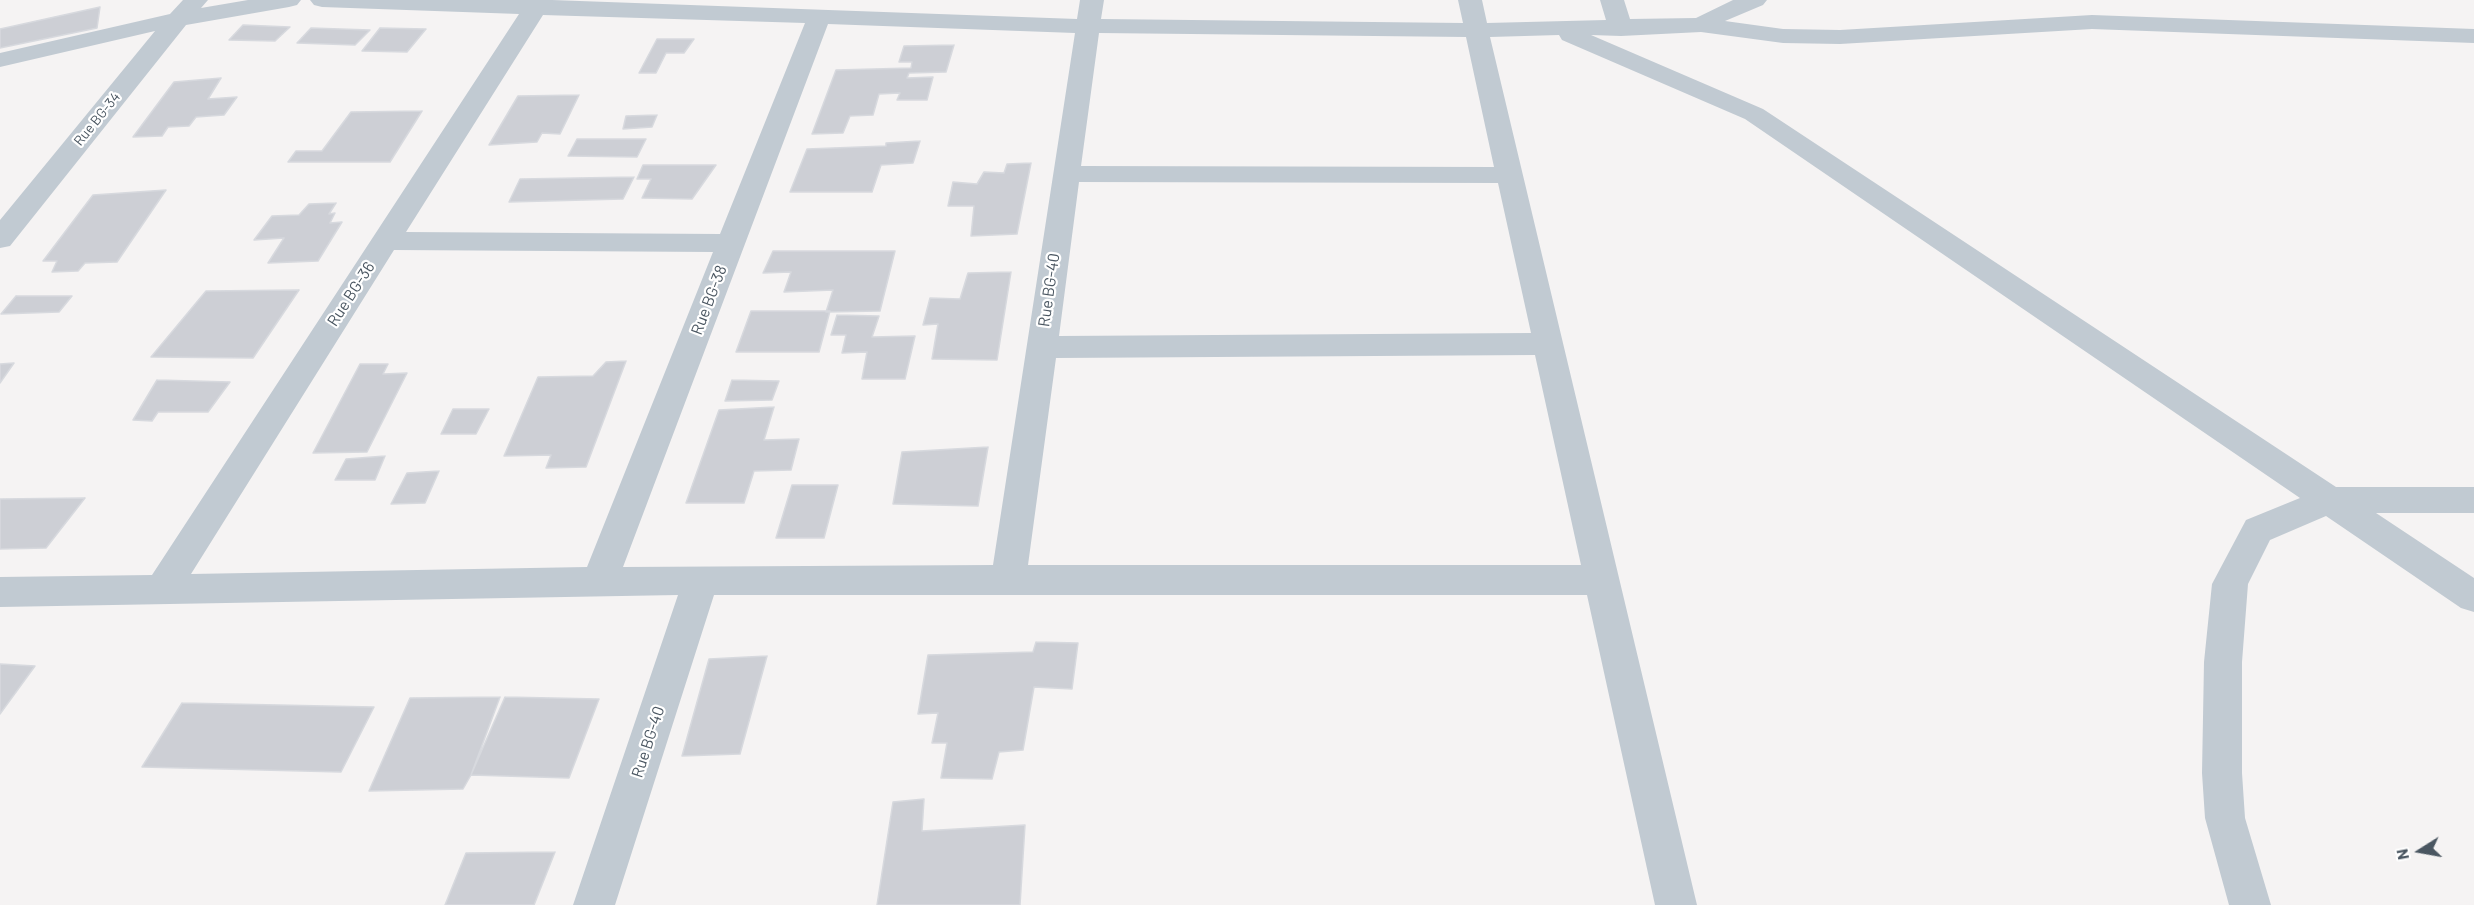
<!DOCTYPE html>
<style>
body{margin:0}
#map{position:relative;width:2474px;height:905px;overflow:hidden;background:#f5f3f3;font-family:Barlow,sans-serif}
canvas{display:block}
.north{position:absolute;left:2390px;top:821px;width:60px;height:60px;-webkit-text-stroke:4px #fff;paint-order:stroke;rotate:259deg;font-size:16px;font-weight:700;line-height:24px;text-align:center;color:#4a5661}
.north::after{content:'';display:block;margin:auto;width:21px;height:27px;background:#4a5661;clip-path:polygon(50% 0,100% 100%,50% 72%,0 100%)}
</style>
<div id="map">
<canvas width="2474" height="905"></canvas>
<div class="north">N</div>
</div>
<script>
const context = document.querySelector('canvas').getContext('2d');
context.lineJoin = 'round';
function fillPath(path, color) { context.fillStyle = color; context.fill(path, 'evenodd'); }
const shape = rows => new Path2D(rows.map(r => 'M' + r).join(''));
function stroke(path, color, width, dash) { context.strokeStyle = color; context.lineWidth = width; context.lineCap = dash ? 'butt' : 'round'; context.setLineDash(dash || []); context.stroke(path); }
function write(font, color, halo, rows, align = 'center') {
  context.font = font + ' Barlow,sans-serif'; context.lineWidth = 4.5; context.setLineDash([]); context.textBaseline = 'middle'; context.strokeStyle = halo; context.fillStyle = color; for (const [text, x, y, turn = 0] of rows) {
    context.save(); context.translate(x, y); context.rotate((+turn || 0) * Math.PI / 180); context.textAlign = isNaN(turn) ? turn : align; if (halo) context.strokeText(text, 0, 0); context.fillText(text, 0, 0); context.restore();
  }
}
const building = shape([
 [100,7,97,28,0,48,0,29,100,7],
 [243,25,290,27,275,41,229,40,243,25],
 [311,28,370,30,355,45,297,43,311,28],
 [380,28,426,29,407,52,362,51,380,28],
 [657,39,694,39,684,53,666,53,656,73,639,73,657,39],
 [954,45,946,72,909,73,907,78,933,77,927,100,897,100,900,93,879,94,873,115,850,116,843,133,812,134,836,70,911,68,912,62,899,62,904,46,954,45],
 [221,78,208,99,237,97,224,115,196,117,189,126,168,127,162,136,133,137,174,82,221,78],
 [579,95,560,134,542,133,537,142,489,145,518,96,579,95],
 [422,111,390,162,288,162,296,151,322,151,351,112,422,111],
 [657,115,652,127,623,129,626,116,657,115],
 [577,139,646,139,637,157,568,156,577,139],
 [920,141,913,163,881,165,872,192,790,192,807,149,886,146,886,143,920,141],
 [1031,163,1017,234,971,236,974,206,948,206,953,182,977,184,984,172,1004,173,1007,164,1031,163],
 [643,165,716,165,692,199,642,198,651,179,637,179,643,165],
 [634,177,623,199,509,202,520,179,634,177],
 [166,190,117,262,85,263,78,271,52,272,57,261,43,261,93,195,166,190],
 [336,203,329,214,335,213,330,223,342,222,318,261,268,263,284,238,254,240,272,216,299,215,309,204,336,203],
 [773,251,895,251,880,311,826,312,833,290,784,292,791,272,763,273,773,251],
 [1011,272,997,360,932,359,938,324,923,325,930,298,960,299,968,273,1011,272],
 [299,290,253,358,151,357,206,291,299,290],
 [16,296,72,296,59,312,1,314,16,296],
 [751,311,830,311,819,352,736,352,751,311],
 [837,315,879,316,872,337,915,336,905,379,862,379,867,352,842,353,846,335,831,335,837,315],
 [626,361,586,467,546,468,551,455,504,456,538,377,593,376,606,362,626,361],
 [14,363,0,383,0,364,14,363],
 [360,364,388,364,383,374,407,373,367,452,313,453,360,364],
 [157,380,230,382,208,412,158,412,152,421,133,420,157,380],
 [732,380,779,381,772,400,725,401,732,380],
 [774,407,764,440,799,439,791,470,754,471,744,503,686,503,719,410,774,407],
 [453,409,489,409,476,434,441,434,453,409],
 [988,447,978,506,893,504,902,452,988,447],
 [385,456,375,480,335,480,346,459,385,456],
 [439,471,425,503,391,504,407,473,439,471],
 [792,485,838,485,824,538,776,538,792,485],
 [85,498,46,548,0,549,0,499,85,498],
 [1036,642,1078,643,1072,689,1034,687,1023,750,999,752,992,779,941,778,947,743,932,743,938,713,918,714,928,655,1033,652,1036,642],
 [767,656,740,754,682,756,709,659,767,656],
 [0,664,35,666,0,714,0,664],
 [500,697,471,775,463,789,369,791,410,698,500,697],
 [505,697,599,699,569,778,471,775,505,697],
 [182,703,374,707,341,772,142,767,182,703],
 [924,799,922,831,1025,825,1020,905,877,905,893,802,924,799],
 [555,852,534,905,445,905,466,853,555,852]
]);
fillPath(building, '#cdcfd5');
stroke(building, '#d7d9de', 1.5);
fillPath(shape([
 [183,0,208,0,201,8,248,0,301,0,297,5,289,7,186,25,10,246,0,248,0,220,155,31,0,67,0,53,170,14,183,0],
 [310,0,552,0,1077,19,1080,0,1104,0,1101,19,1463,23,1458,0,1482,0,1487,23,1606,20,1600,0,1624,0,1630,19,1696,18,1733,0,1767,0,1763,5,1725,21,1783,29,1840,30,2092,15,2474,29,2474,43,2092,29,1840,44,1783,43,1701,32,1621,36,1591,35,1763,109,2336,487,2474,487,2474,513,2376,513,2474,578,2474,612,2461,608,2326,516,2270,540,2248,584,2242,662,2242,773,2245,818,2271,905,2229,905,2205,818,2202,773,2204,662,2212,584,2246,520,2300,498,1745,119,1562,40,1559,35,1490,37,1697,905,1655,905,1587,595,714,595,615,905,573,905,678,595,0,607,0,577,152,575,519,14,322,7,314,5,310,0],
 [543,15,805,23,720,234,406,232,543,15],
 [828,24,1075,33,993,565,623,567,828,24],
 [1099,33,1466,37,1494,167,1081,166,1099,33],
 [1079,182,1498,183,1531,333,1059,336,1079,182],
 [394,250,713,252,587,567,191,574,394,250],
 [1535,355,1581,565,1028,565,1056,358,1535,355]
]), '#c1cad2');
write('14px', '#4a5661', '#fff', [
 ["Rue BG-34",97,119,-51]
]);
write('16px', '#4a5661', '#fff', [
 ["Rue BG-40",1049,290,-82],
 ["Rue BG-36",351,294,-57],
 ["Rue BG-38",709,300,-69],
 ["Rue BG-40",648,742,-72]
]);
</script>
